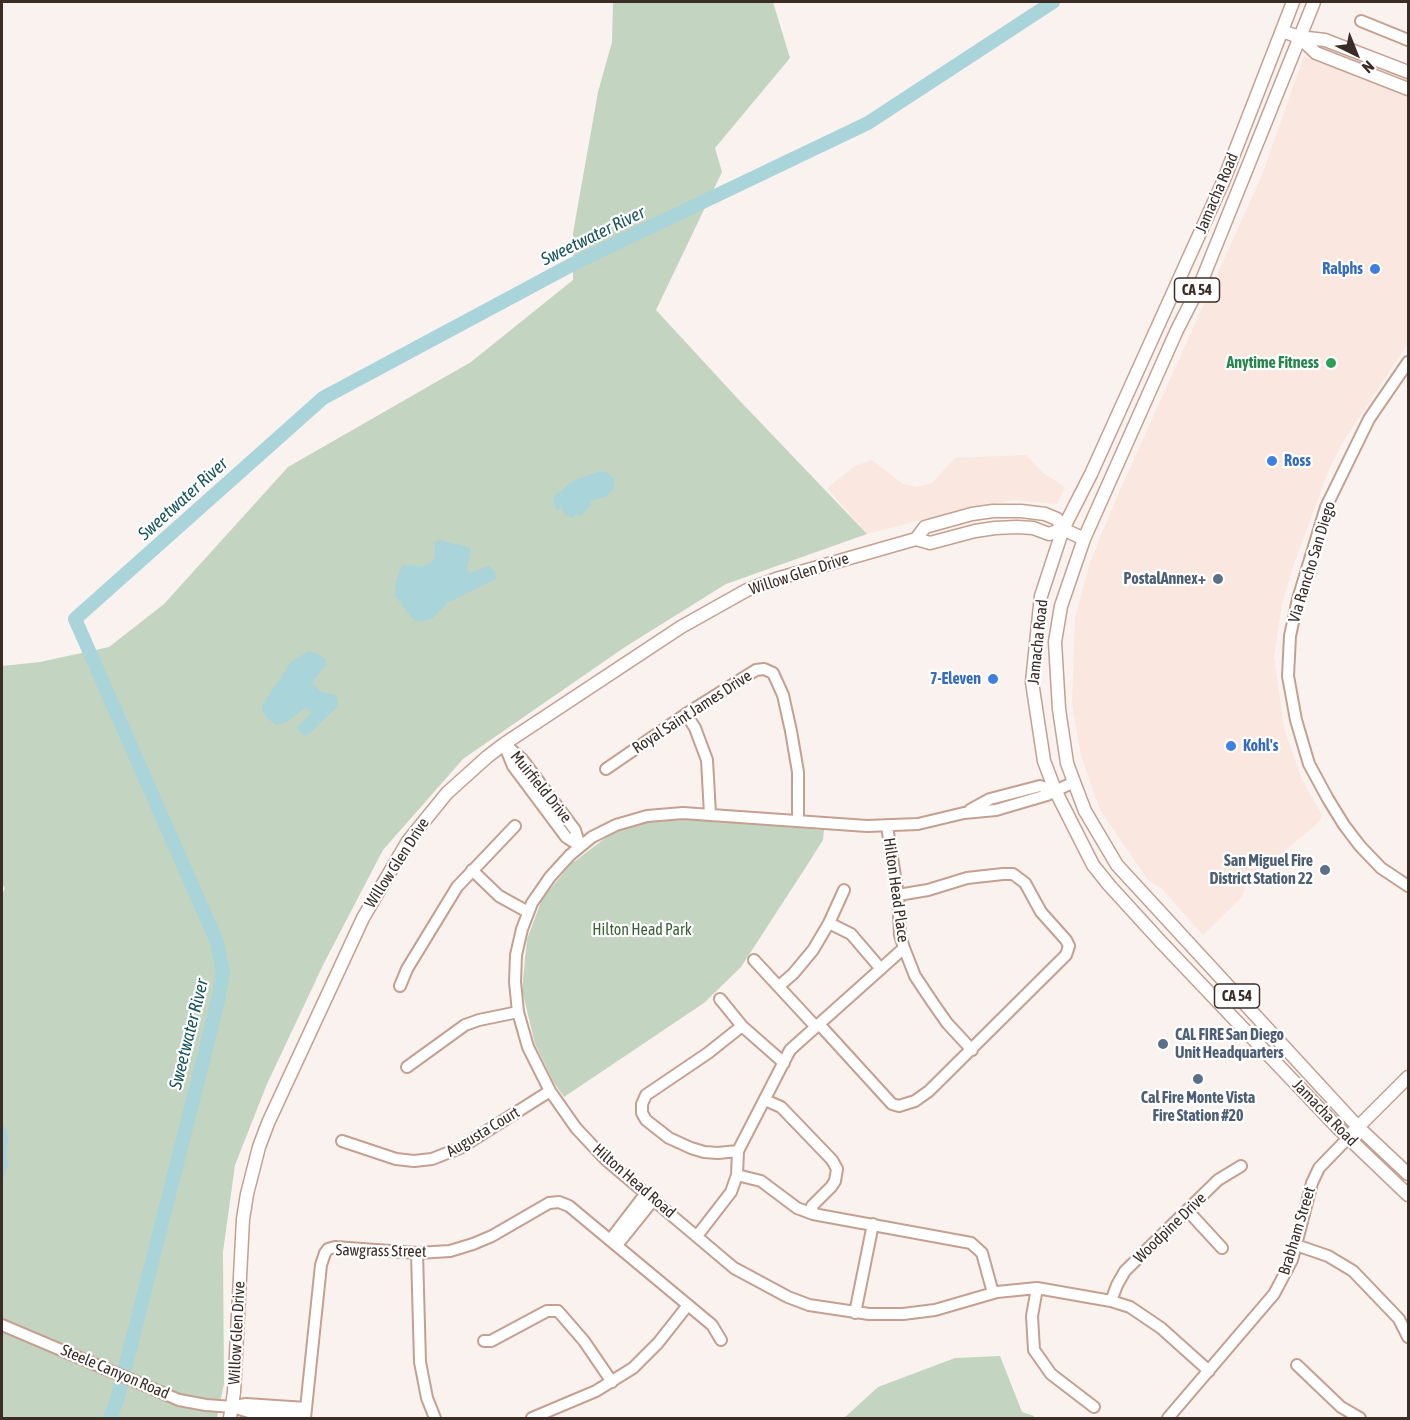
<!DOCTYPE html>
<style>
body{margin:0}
#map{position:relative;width:1410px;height:1420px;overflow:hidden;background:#faf2ef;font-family:"Asap Condensed",sans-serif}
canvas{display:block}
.frame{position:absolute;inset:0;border:3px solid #3b2c26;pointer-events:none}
.north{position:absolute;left:1326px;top:24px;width:60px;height:60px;-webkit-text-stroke:4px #fff;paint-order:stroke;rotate:137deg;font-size:16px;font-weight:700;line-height:24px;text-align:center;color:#3b2c26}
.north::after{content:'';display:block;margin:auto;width:21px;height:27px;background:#3b2c26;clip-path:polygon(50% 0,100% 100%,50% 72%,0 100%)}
</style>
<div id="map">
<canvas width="1410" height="1420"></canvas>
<div class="frame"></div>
<div class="north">N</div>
</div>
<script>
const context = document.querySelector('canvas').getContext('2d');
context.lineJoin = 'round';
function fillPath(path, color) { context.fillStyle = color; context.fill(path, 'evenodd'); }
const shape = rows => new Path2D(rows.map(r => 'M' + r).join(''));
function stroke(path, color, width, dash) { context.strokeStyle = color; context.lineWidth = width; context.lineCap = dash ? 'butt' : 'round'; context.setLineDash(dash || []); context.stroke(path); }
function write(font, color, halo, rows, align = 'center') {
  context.font = font + ' "Asap Condensed",sans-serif'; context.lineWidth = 4.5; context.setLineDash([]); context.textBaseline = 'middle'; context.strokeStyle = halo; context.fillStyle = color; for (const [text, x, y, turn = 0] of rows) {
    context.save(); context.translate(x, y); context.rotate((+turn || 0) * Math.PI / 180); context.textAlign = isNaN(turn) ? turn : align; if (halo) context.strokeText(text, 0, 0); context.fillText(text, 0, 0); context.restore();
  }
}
fillPath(shape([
 [1304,56,1408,97,1408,343,1343,442,1328,472,1295,561,1282,604,1274,657,1284,728,1302,780,1322,815,1319,822,1248,882,1241,898,1203,935,1161,888,1148,880,1100,810,1081,756,1072,704,1075,618,1089,565,1116,499,1262,175],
 [1026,455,1043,473,1065,487,1057,504,1013,500,937,516,867,534,827,488,855,466,872,460,903,484,917,487,932,483,955,458]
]), '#fae7df');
fillPath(shape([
 [613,2,773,2,790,58,715,148,722,172,656,310,739,400,867,534,726,584,625,647,463,759,383,850,324,963,267,1084,235,1165,223,1252,224,1384,217,1418,2,1418,2,895,5,888,2,884,2,666,40,662,109,647,164,604,288,467,471,362,573,280,573,233,598,92,612,42],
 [683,818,824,830,823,840,804,870,741,967,704,1003,564,1097,554,1083,535,1044,522,990,527,939,542,899,571,864,612,833,641,823],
 [1000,1356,1022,1412,1034,1416,1034,1418,844,1418,878,1387,955,1358]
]), '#c3d4c1');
fillPath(shape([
 [600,471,609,473,614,480,614,488,605,497,590,501,591,506,580,516,577,514,574,516,573,518,565,515,562,507,557,511,553,498,557,493,560,492,572,481],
 [440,540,471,548,467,570,470,573,489,566,496,573,496,579,447,603,433,618,419,622,413,619,395,596,396,581,400,569,404,565,424,566,432,562,435,557,435,543],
 [309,651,318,654,326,660,326,665,314,680,313,684,321,692,335,695,338,700,337,707,308,735,304,736,299,731,298,726,311,713,306,707,287,722,276,725,267,718,262,710,263,704,291,662],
 [2,1123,7,1130,8,1141,6,1156,8,1163,2,1183]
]), '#a9d4da');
stroke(shape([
 [110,1418,117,1400,217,1005,223,973,217,942,75,619,323,398,573,264,868,123,1053,2]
]), '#a9d4da', 14);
const minor = shape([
 [1361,21,1408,40],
 [1408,362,1369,419,1326,507,1298,599,1290,636,1288,676,1296,720,1309,764,1328,799,1344,825,1360,846,1381,868,1408,886],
 [686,714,695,728,707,760,710,814],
 [504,744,513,766,566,837,580,846],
 [507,746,522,759,575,830,580,846],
 [606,769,686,714,756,670,764,669,773,673,783,695,791,731,798,772,798,821],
 [1074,782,1047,795,996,810,964,813,918,824,867,826,683,813,647,816,616,825,592,837,570,855,550,877,532,903,522,929,516,955,515,982,518,1012,528,1047,550,1091,576,1128,606,1160,734,1268,788,1297,809,1305,869,1314,903,1314,935,1310,997,1292,1037,1288,1111,1301,1130,1307,1161,1328,1209,1371],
 [970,810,990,799,1040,786,1055,790],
 [887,826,898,895,900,935,904,948,915,976,933,1003,947,1023,972,1050],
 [472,870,499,896,528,912],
 [829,923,851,934,881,969],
 [754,960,816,1027],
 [400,986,407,969,457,887,515,826],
 [779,986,793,974,813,950,829,923,844,890],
 [720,999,742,1026,784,1063],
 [819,1024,892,1104,899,1106,915,1101,929,1091,1066,955,1069,946,1066,940,1041,912,1025,883,1013,874,1003,874,967,878,928,890,898,895],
 [407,1067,465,1025,479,1020,518,1012],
 [765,1100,781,1107,832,1160,837,1169,835,1181,831,1187,812,1206,813,1214],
 [342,1141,396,1159,414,1161,432,1159,460,1148,550,1091],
 [738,1151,790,1050,904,948],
 [738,1151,718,1153,704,1152,691,1148,669,1138,646,1120,642,1113,642,1104,646,1095,708,1053,742,1026],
 [737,1175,761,1181,797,1208,813,1214,971,1243,982,1253,993,1293],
 [1188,1211,1222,1248],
 [697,1236,731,1192,737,1175,738,1151],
 [610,1240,646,1193],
 [617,1245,654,1199],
 [1296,1245,1328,1256,1353,1271,1399,1319,1408,1337],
 [417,1253,420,1362,427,1398,435,1418],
 [1037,1288,1032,1316,1034,1350,1051,1374,1094,1407],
 [1111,1301,1117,1285,1125,1271,1218,1180,1241,1166],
 [855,1313,873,1224],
 [2,1325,179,1400,206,1405,233,1407,252,1413,305,1417],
 [484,1341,491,1341,547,1311,558,1311,584,1341,612,1382],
 [1297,1365,1341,1407,1360,1418],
 [235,1406,246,1404,306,1408],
 [305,1418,321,1265,325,1253,328,1249,335,1247,417,1253,450,1251,473,1244,492,1236,549,1203,559,1202,569,1206,712,1325,721,1340],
 [532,1418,596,1391,633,1368,658,1343,688,1305],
 [1168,1418,1274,1294,1292,1260,1312,1183,1319,1168,1348,1138]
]);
const major = shape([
 [1293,2,1223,182,1091,474,1063,529,1041,596,1032,682,1044,761,1055,790,1093,865,1109,885,1161,942,1337,1127,1408,1195],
 [1314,2,1200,285,1177,330,1084,539,1061,606,1055,642,1059,709,1067,763,1074,782,1085,811,1117,865,1358,1127,1408,1174],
 [1282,31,1299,37,1325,40,1408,72],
 [1299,37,1316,53,1408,89],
 [916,539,925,527,972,514,993,511,1021,511,1045,514,1057,519,1063,529],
 [1353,1132,1408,1077],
 [230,1418,234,1392,243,1219,247,1194,259,1147,268,1123,363,918,408,841,447,793,487,757,504,744,681,627,747,590,776,579,916,539,930,543,975,531,995,528,1017,527,1033,528,1049,534,1063,529,1084,539]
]);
stroke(minor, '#c5a090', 14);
stroke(major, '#c5a090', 15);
stroke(minor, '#fff', 10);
stroke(major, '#fff', 12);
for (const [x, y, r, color] of [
 [1375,269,6,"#3f7fe0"],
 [1331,363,6,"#2e9e5b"],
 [1272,461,6,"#3f7fe0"],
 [1218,579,6,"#5c6f8a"],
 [993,679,6,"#3f7fe0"],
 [1231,746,6,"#3f7fe0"],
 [1325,870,6,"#5c6f8a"],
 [1163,1044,6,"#5c6f8a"],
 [1198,1079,6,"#5c6f8a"]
]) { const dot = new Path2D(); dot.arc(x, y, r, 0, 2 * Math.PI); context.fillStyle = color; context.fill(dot); stroke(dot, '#fff', 2); }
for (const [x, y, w] of [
 [1197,290,45],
 [1237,996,45]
]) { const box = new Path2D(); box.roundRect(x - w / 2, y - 12, w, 24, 4.5); context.fillStyle = '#fff'; context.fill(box); stroke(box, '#3b2c26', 1.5); }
write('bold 15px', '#3b2c26', null, [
 ["CA 54",1197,290],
 ["CA 54",1237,996]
]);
write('16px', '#3b2c26', '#fff', [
 ["Jamacha Road",1217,193,-67],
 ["Via Rancho San Diego",1312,562,-73],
 ["Willow Glen Drive",799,574,-18],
 ["Jamacha Road",1038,642,-84],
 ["Royal Saint James Drive",692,712,-33],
 ["Muirfield Drive",541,787,51],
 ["Willow Glen Drive",397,863,-57],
 ["Hilton Head Place",896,890,82],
 ["Jamacha Road",1325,1113,46],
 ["Augusta Court",483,1132,-31],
 ["Hilton Head Road",634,1181,41],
 ["Woodpine Drive",1170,1228,-44],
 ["Brabham Street",1297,1231,-73],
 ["Sawgrass Street",381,1251,1],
 ["Willow Glen Drive",237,1333,-87],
 ["Steele Canyon Road",115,1372,23]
]);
write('bold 16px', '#366cbe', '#fff', [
 ["Ralphs",1363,269],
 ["Ross",1284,461,"left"],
 ["7-Eleven",981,679],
 ["Kohl's",1243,746,"left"]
], 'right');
write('bold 16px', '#27864d', '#fff', [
 ["Anytime Fitness",1319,363]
], 'right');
write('bold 16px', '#4e5e75', '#fff', [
 ["PostalAnnex+",1206,579],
 ["San Miguel Fire",1313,861],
 ["District Station 22",1313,879],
 ["CAL FIRE San Diego",1175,1035,"left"],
 ["Unit Headquarters",1175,1053,"left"],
 ["Cal Fire Monte Vista",1198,1098,"center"],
 ["Fire Station #20",1198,1116,"center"]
], 'right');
write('16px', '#3b5f37', '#fff', [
 ["Hilton Head Park",642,930]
]);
write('italic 18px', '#19565c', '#fff', [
 ["Sweetwater River",593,236,-26],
 ["Sweetwater River",183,499,-42],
 ["Sweetwater River",189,1034,-76]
]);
</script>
